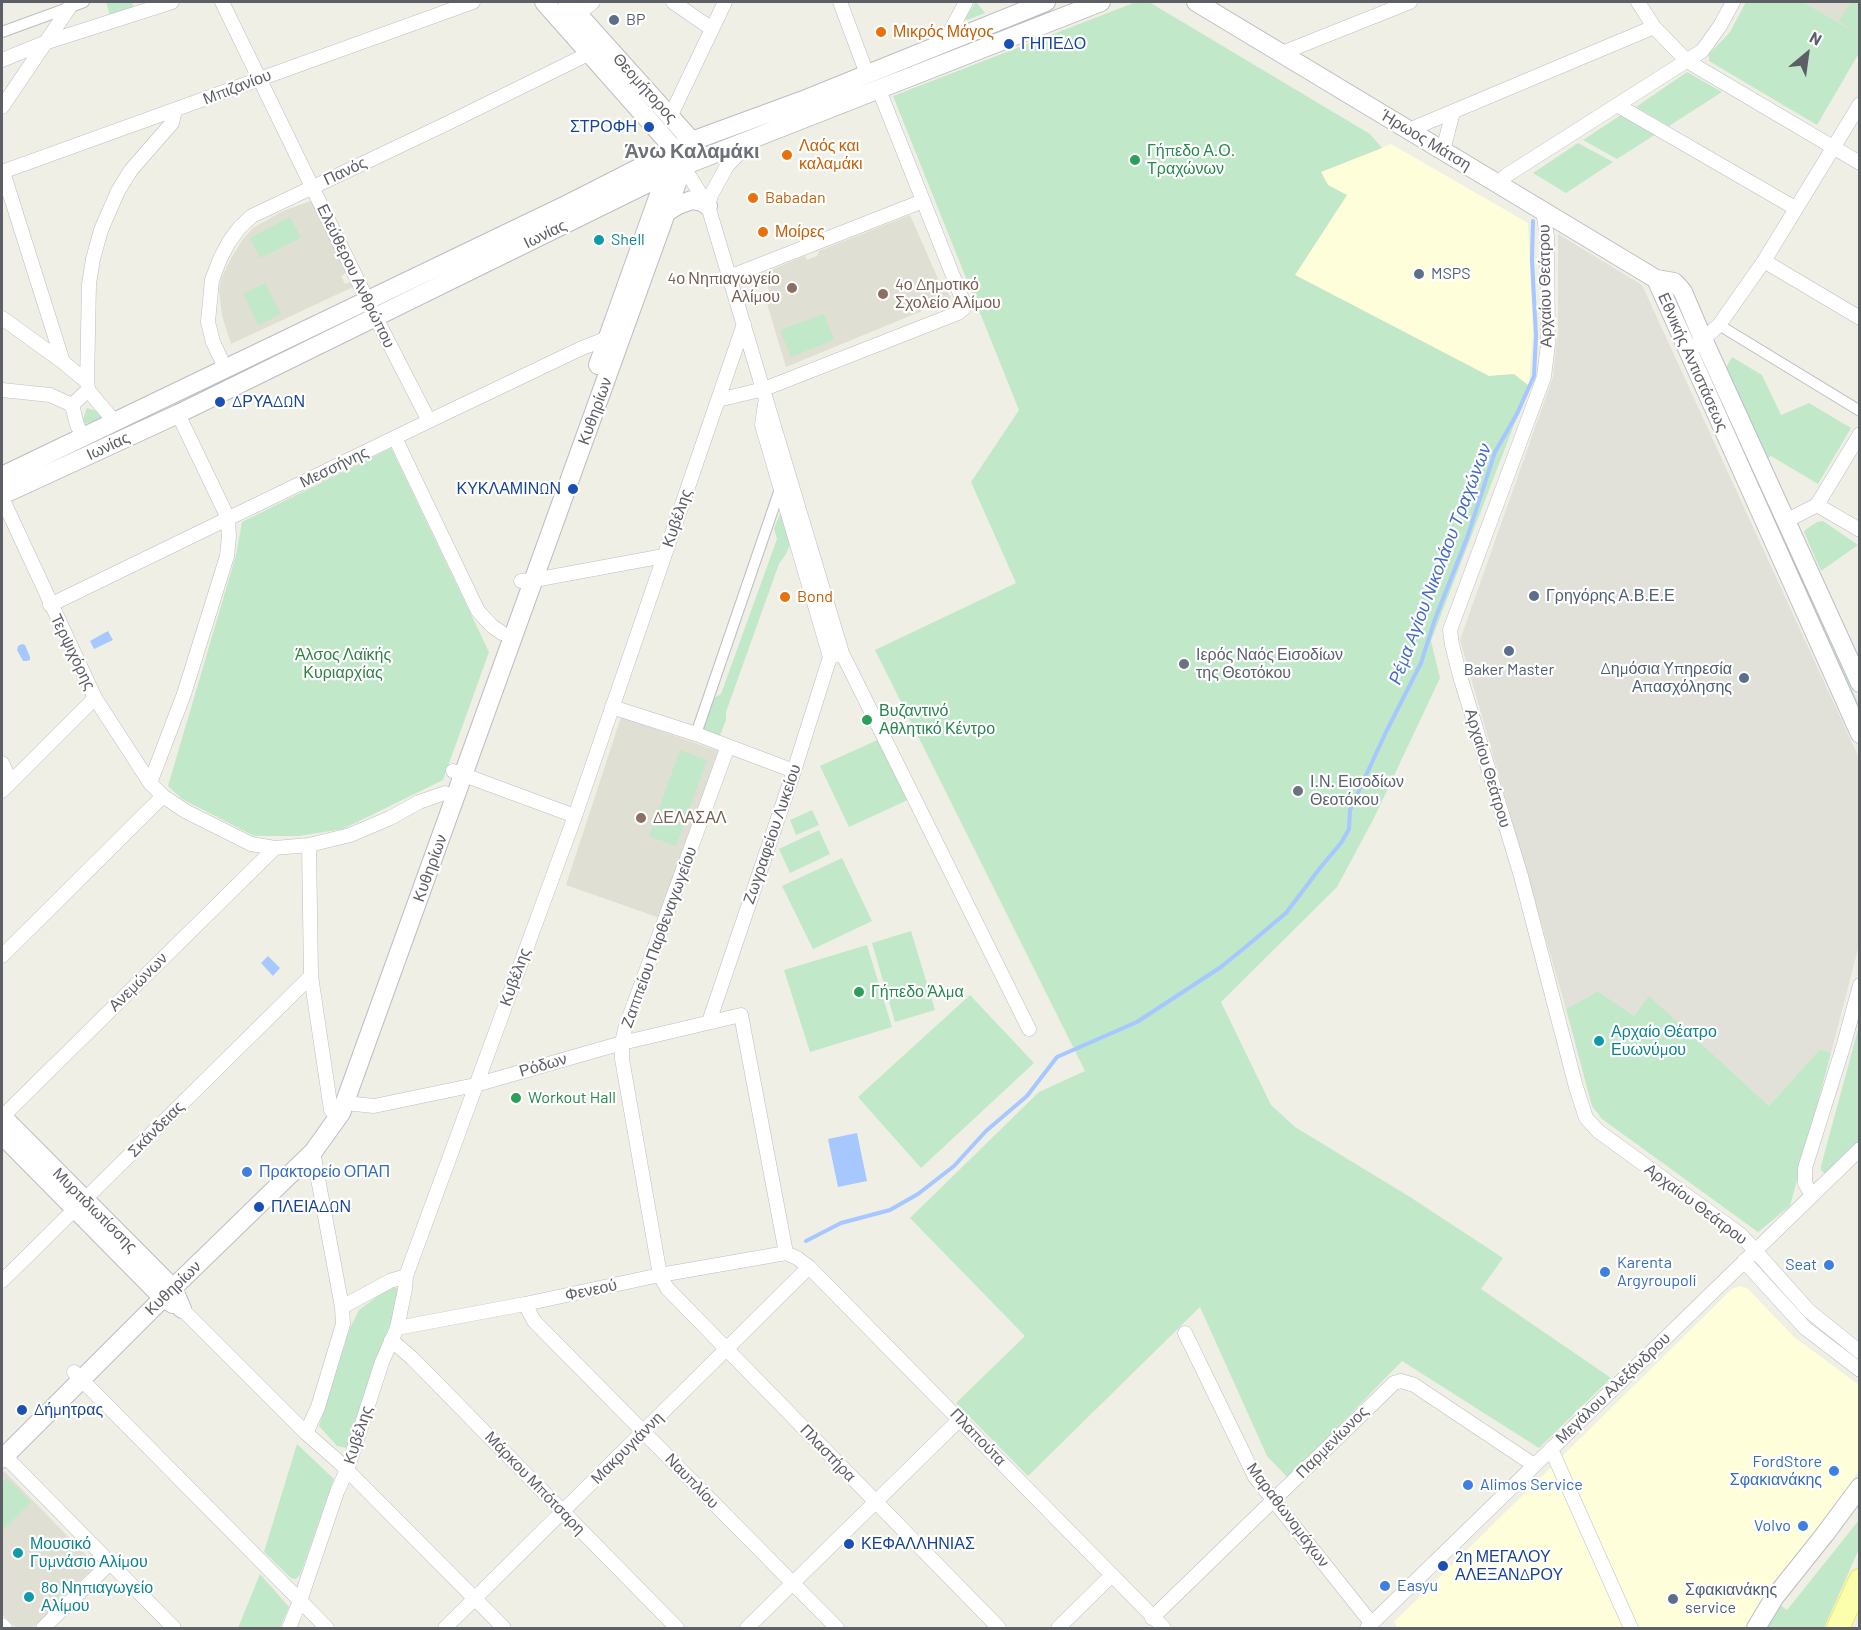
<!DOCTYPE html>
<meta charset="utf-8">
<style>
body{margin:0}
#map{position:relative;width:1861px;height:1630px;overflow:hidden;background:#f0efe5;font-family:Barlow,sans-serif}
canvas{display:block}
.frame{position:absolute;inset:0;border:3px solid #5d5f66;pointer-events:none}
.north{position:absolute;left:1777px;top:24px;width:60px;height:60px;-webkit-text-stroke:4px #fff;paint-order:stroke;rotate:29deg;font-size:16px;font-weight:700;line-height:24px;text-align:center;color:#5d5f66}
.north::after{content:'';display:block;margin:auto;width:21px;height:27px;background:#5d5f66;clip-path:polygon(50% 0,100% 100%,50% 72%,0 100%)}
</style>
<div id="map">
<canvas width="1861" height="1630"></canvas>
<div class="frame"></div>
<div class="north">N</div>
</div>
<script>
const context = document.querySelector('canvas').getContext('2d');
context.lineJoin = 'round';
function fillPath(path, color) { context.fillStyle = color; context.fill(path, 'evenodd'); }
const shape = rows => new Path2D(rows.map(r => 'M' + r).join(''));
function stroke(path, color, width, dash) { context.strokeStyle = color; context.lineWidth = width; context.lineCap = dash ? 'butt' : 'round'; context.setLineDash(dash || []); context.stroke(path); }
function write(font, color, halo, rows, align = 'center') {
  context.font = font + ' Barlow,sans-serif'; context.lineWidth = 4.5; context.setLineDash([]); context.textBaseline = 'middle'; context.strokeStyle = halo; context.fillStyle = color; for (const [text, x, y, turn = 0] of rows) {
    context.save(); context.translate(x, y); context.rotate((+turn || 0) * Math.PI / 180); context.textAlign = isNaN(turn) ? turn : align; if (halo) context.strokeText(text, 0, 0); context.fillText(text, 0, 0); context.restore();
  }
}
fillPath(shape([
 [1391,144,1528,223,1533,332,1529,386,1514,374,1489,376,1295,275,1346,196,1328,185,1321,172],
 [1740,1286,1748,1289,1794,1337,1859,1385,1859,1469,1845,1496,1749,1628,1398,1628,1394,1622,1732,1289]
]), '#fffedb');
fillPath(shape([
 [1558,234,1642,285,1859,758,1859,945,1831,1053,1820,1049,1769,1106,1649,997,1634,1016,1598,991,1566,1009,1460,640,1553,377,1558,330]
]), '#e1e1d9');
fillPath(shape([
 [1803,2,1859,2,1859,35],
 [311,201,348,272,341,276,345,284,350,282,353,287,231,344,222,316,219,291,221,279,230,260,243,239,253,228,283,211],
 [910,215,942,288,946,287,951,299,786,367,765,297,770,293,766,281,761,282,759,275,805,256,807,260,817,256,819,251],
 [621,717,718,751,660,918,566,885],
 [4,1471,96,1565,32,1628,16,1628,2,1614,2,1473]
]), '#e0dfd3');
fillPath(shape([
 [106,2,132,2,134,9,110,16],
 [976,2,985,13,967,20,965,18],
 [1136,2,1149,2,1370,134,1382,148,1321,172,1328,185,1347,195,1295,275,1489,376,1514,374,1529,386,1431,641,1440,678,1374,818,1337,887,1221,1002,1271,1105,1295,1127,1410,1197,1503,1258,1481,1289,1611,1378,1539,1448,1402,1361,1288,1478,1267,1456,1200,1307,1028,1476,956,1403,1025,1336,910,1218,1039,1092,1085,1071,875,650,1016,583,971,482,1019,410,893,96],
 [1746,2,1803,2,1858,34,1839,21,1851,2,1859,2,1859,53,1817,125,1709,61,1709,54,1730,32],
 [1687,72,1722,92,1669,126,1636,107],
 [1621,115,1656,134,1617,159,1583,140],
 [1578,143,1613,162,1566,193,1533,173],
 [290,217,301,238,260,258,250,238],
 [265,283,281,314,258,325,243,294],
 [824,314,834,340,791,357,780,330],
 [1700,357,1702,358,1859,705,1859,715],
 [1732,357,1762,375,1781,415,1809,403,1851,428,1818,484,1771,456,1767,459,1725,369],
 [87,408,97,411,103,418,85,424,83,419],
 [391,448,489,652,443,780,343,829,299,836,254,836,182,799,168,786,236,555,242,522],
 [784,505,795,532,786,554,779,564,726,712,726,720,719,738,702,731,714,698,721,694,777,539,774,528],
 [1823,521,1858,545,1821,571,1804,532,1805,530,1817,522],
 [884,737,912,798,849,827,820,766],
 [680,750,707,760,676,846,649,836],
 [812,810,819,825,796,835,790,820],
 [819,830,830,854,790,873,779,849],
 [842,858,872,921,813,949,782,886],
 [911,931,935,1010,895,1022,872,943],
 [867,945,892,1027,810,1052,784,970],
 [1598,991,1634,1016,1649,996,1769,1106,1820,1049,1831,1053,1790,1206,1758,1232,1602,1119,1592,1106,1566,1009],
 [970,995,1034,1063,921,1168,858,1097],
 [1859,1026,1859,1141,1826,1175,1821,1170,1821,1166],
 [390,1287,401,1289,402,1295,384,1339,351,1444,346,1448,337,1446,319,1426,350,1328,359,1310],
 [297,1444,334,1479,300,1575,296,1579,291,1578,264,1552],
 [7,1478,31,1502,2,1531,2,1483],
 [1859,1520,1859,1549,1824,1628,1760,1628,1776,1602,1787,1610],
 [260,1574,289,1607,280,1628,238,1628]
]), '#c1e8c9');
fillPath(shape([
 [108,631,113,640,94,649,90,641],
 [22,644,25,645,30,657,30,660,26,661,23,661,17,650,18,646],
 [268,956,280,968,273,976,261,963],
 [857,1133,867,1181,838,1187,828,1139]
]), '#a6c7ff');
stroke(shape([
 [806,1241,841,1223,890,1210,918,1194,954,1166,986,1131,1027,1096,1057,1057,1137,1022,1221,967,1254,940,1286,913,1320,868,1341,843,1349,829,1350,810,1386,732,1421,663,1435,619,1467,538,1495,452,1517,414,1534,376,1536,336,1532,260,1533,221]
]), '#a6c7ff', 4);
const pedestrian = shape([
 [2,32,84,2],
 [1719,325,1860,411],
 [696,734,780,489]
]);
const minor = shape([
 [222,2,375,316,429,421],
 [673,2,712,29],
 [840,2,867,74],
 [1638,2,1654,27,1687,61,1860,163],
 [578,14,593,2],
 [944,43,966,2],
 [1282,53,1410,2],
 [2,60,44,43,172,2],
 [1617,105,1795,208],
 [2,107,73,2],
 [670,117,725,2],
 [1409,130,1654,27],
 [1443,150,1453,112],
 [683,166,708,206,842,653,1029,1029],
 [2,172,473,2],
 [3,172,63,362],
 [1498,183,1507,175,1702,51,1720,26,1733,2],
 [708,206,711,195,727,166,748,144],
 [1543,211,1547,236,1548,344,1544,377,1450,630,1452,645,1460,676,1521,876,1576,1087,1586,1118,1598,1131,1741,1235,1809,1311,1860,1352],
 [1764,261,1860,318],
 [729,277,923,201],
 [2,318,63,362,87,382,88,388],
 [1697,345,1719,325,1764,261,1860,104],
 [225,368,213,342,208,322,212,280,220,259,229,242,240,227,252,216,448,123,590,53],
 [87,382,89,284,93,259,101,230,118,191,131,170,172,123,175,110],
 [2,390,50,395,72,405],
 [718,400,764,389,958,313,964,308,963,301,879,90],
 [765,404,762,425,830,657],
 [83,436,77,425,72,405,88,390,114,421],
 [395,438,478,611,492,626,502,633],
 [2,498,95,698,150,783,163,796,185,811,251,844,275,848,309,845,350,835,390,818,419,802,445,793],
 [1817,505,1860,434],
 [1786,521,1817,505,1860,530],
 [521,581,534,580,664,556],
 [50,605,429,421,582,348,608,338,614,341],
 [612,707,696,734,794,771],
 [728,746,625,1029,622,1043,622,1059,660,1275,667,1288,999,1628],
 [2,763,11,782],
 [453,771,575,816],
 [150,783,184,694,227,556,229,536,228,518,178,414],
 [2,791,95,698],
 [309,845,311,976,331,1110],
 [2,956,163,796],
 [709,1022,794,771,830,657,842,653],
 [345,1103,374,1106,475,1085,622,1043,741,1015,786,1253],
 [2,1117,275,848],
 [1812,1196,1805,1183,1805,1168,1844,1044,1860,985],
 [786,1253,797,1258,809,1267,1164,1628],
 [1744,1261,1805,1328,1860,1370],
 [2,1281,311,976],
 [525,1304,534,1321,837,1628],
 [342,1307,390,1281,406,1276],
 [182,1309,306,1433,339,1462,504,1628],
 [397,1328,525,1304,660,1275,786,1253],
 [1185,1333,1255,1477,1372,1624],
 [391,1340,412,1358,677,1628],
 [74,1372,327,1628],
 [306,1433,318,1407,343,1324,342,1307,313,1152],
 [1551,1449,1631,1628],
 [2,1453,174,1628],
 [1152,1618,1394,1383,1401,1381,1414,1385,1534,1465],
 [2,1625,5,1628],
 [43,1628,110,1563],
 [289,1628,300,1601,337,1492,347,1470,382,1362,397,1328,405,1289,406,1276,575,816,744,324],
 [445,1628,809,1267],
 [747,1628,960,1419],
 [1058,1628,1112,1575],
 [1367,1628,1860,1149]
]);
const tertiary = shape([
 [544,2,675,150,680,159],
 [567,2,692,141],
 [1196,2,1656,279,1674,282,1679,287,1683,292,1703,339,1860,683],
 [667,212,678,205,692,200,702,202,708,206],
 [1656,279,1860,734],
 [598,365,675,150],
 [2,476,570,203,692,141,801,101,1046,2],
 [2,495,178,414,683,166,1101,2],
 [2,1116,173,1288,182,1309],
 [2,1135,163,1298,173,1304],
 [2,1459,173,1288,313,1152,341,1113,692,141],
 [1756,1628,1774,1598,1825,1534,1860,1487]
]);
const primary = shape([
 [1838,1628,1860,1580]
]);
stroke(pedestrian, '#bdbdc4', 12);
stroke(minor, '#bdbdc4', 15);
stroke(tertiary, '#bdbdc4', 20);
stroke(primary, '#f6e958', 24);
stroke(pedestrian, '#fff', 10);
stroke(minor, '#fff', 14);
stroke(tertiary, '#fff', 18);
stroke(primary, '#fcffab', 22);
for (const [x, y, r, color] of [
 [614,20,6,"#5c6f8a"],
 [881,32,6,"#e8710a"],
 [1009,44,6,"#1a4fb4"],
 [649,127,6,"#1a4fb4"],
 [787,155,6,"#e8710a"],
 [1135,160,6,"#2e9e5b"],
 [753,198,6,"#e8710a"],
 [763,232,6,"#e8710a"],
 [599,240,6,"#0f9aa8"],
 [1419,274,6,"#5c6f8a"],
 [792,288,6,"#8d6e63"],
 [883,294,6,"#8d6e63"],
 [220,402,6,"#1a4fb4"],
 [573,489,6,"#1a4fb4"],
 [1534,596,6,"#5c6f8a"],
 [785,597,6,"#e8710a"],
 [1509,651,6,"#5c6f8a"],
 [1184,664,6,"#6b7280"],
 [1744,678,6,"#5c6f8a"],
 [867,720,6,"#2e9e5b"],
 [1298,791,6,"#6b7280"],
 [641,818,6,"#8d6e63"],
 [859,992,6,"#2e9e5b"],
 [1599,1041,6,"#0f9aa8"],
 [516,1098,6,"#2e9e5b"],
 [247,1172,6,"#3f7fe0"],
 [259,1207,6,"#1a4fb4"],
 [1829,1265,6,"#3f7fe0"],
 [1605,1272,6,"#3f7fe0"],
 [22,1410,6,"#1a4fb4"],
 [1834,1471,6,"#3f7fe0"],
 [1468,1485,6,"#3f7fe0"],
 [1803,1526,6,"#3f7fe0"],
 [849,1544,6,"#1a4fb4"],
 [18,1553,6,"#0f9aa8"],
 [1443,1566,6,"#1a4fb4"],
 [1385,1586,6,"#3f7fe0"],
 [29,1597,6,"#0f9aa8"],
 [1673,1599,6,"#5c6f8a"]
]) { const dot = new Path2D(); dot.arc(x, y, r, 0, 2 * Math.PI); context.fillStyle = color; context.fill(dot); stroke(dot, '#fff', 2); }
write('16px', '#4e5e75', '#fff', [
 ["BP",626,20],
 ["MSPS",1431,274],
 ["Γρηγόρης Α.Β.Ε.Ε",1546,596],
 ["Δημόσια Υπηρεσία",1732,669,"right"],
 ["Απασχόλησης",1732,687,"right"],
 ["Baker Master",1509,670,"center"],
 ["Σφακιανάκης",1685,1590],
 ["service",1685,1608]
], 'left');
write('16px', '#c56008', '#fff', [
 ["Μικρός Μάγος",893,32],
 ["Λαός και",799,146],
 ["καλαμάκι",799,164],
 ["Babadan",765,198],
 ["Μοίρες",775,232],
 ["Bond",797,597]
], 'left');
write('16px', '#164399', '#fff', [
 ["ΓΗΠΕΔΟ",1021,44],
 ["ΣΤΡΟΦΗ",637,127,"right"],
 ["ΔΡΥΑΔΩΝ",232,402],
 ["ΚΥΚΛΑΜΙΝΩΝ",561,489,"right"],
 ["ΠΛΕΙΑΔΩΝ",271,1207],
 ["Δήμητρας",34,1410],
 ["ΚΕΦΑΛΛΗΝΙΑΣ",861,1544],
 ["2η ΜΕΓΑΛΟΥ",1455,1557],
 ["ΑΛΕΞΑΝΔΡΟΥ",1455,1575]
], 'left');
write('16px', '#5d5f66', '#fff', [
 ["Μπιζανίου",237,87,-21],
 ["Θεομήτορος",645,88,48],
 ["Ήρωος Μάτση",1426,140,31],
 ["Πανός",345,171,-25],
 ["Ιωνίας",545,234,-26],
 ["Ελεύθερου Ανθρώπου",356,276,64],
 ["Αρχαίου Θεάτρου",1545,286,-91],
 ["Εθνικής Αντιστάσεως",1693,362,66],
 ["Κυθηρίων",595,411,-70],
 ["Ιωνίας",108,446,-25],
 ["Μεσσήνης",334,467,-26],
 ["Κυβέλης",677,518,-71],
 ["Τερψιχόρης",73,652,64],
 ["Αρχαίου Θεάτρου",1488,768,73],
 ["Ζωγραφείου Λυκείου",772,834,-71],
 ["Κυθηρίων",430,868,-70],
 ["Ζαππείου Παρθεναγωγείου",659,937,-70],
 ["Κυβέλης",515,977,-70],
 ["Ανεμώνων",138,982,-45],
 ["Ρόδων",543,1065,-16],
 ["Σκάνδειας",156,1129,-45],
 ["Αρχαίου Θεάτρου",1696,1204,37],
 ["Μυρτιδιωτίσσης",95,1210,45],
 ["Κυθηρίων",173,1288,-44],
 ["Φενεού",591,1290,-12],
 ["Μεγάλου Αλεξάνδρου",1613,1388,-44],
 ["Κυβέλης",358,1435,-72],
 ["Πλαπούτα",978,1437,46],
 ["Παρμενίωνος",1332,1442,-45],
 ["Μακρυγιάννη",627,1448,-45],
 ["Πλαστήρα",828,1453,46],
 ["Ναυπλίου",692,1481,46],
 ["Μάρκου Μπότσαρη",535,1483,46],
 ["Μαραθωνομάχων",1288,1515,53]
]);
write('16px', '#27864d', '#fff', [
 ["Γήπεδο Α.Ο.",1147,151],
 ["Τραχώνων",1147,169],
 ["Βυζαντινό",879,711],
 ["Αθλητικό Κέντρο",879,729],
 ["Γήπεδο Άλμα",871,992],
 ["Workout Hall",528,1098]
], 'left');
write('16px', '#0d838f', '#fff', [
 ["Shell",611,240],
 ["Αρχαίο Θέατρο",1611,1032],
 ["Ευωνύμου",1611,1050],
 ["Μουσικό",30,1544],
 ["Γυμνάσιο Αλίμου",30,1562],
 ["8ο Νηπιαγωγείο",41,1588],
 ["Αλίμου",41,1606]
], 'left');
write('16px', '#785e54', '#fff', [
 ["4ο Νηπιαγωγείο",780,279,"right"],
 ["Αλίμου",780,297,"right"],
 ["4ο Δημοτικό",895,285],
 ["Σχολείο Αλίμου",895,303],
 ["ΔΕΛΑΣΑΛ",653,818]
], 'left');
write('16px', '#308244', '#fff', [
 ["Άλσος Λαϊκής",343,655],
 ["Κυριαρχίας",343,673]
]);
write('16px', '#5b616d', '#fff', [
 ["Ιερός Ναός Εισοδίων",1196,655],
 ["της Θεοτόκου",1196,673],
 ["Ι.Ν. Εισοδίων",1310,782],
 ["Θεοτόκου",1310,800]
], 'left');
write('16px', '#366cbe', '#fff', [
 ["Πρακτορείο ΟΠΑΠ",259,1172],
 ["Karenta",1617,1263],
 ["Argyroupoli",1617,1281],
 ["Seat",1817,1265,"right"],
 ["FordStore",1822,1462,"right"],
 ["Σφακιανάκης",1822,1480,"right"],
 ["Alimos Service",1480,1485],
 ["Volvo",1791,1526,"right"],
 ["Easyu",1397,1586]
], 'left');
write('italic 18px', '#436ac8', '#fff', [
 ["Ρέμα Αγίου Νικολάου Τραχώνων",1440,564,-69]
]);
write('bold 20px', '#6e7178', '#fff', [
 ["Άνω Καλαμάκι",692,151]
]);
</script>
